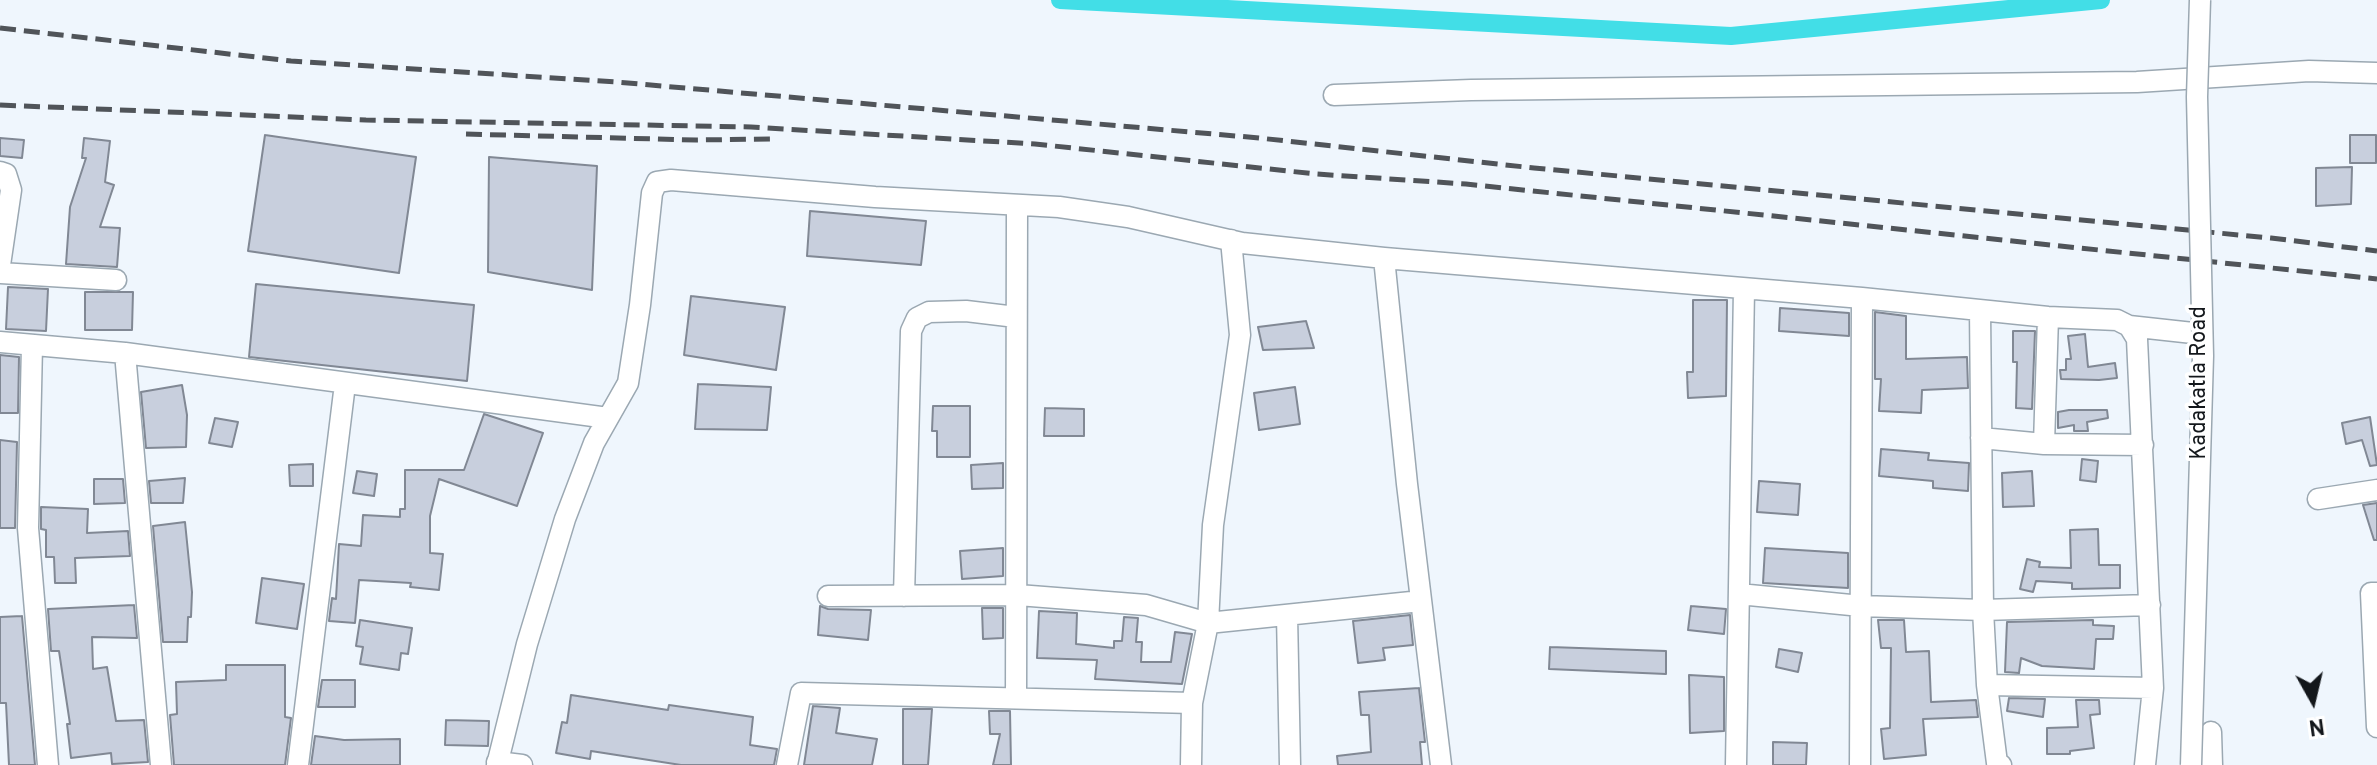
<!DOCTYPE html>
<style>
body{margin:0}
#map{position:relative;width:2377px;height:765px;overflow:hidden;background:#eff6fd;font-family:Overpass,sans-serif}
canvas{display:block}
.north{position:absolute;left:2273px;top:661px;width:80px;height:80px;-webkit-text-stroke:6px #fff;paint-order:stroke;rotate:172deg;font-size:22px;font-weight:700;line-height:32px;text-align:center;color:#13171b}
.north::after{content:'';display:block;margin:auto;width:28px;height:36px;background:#13171b;clip-path:polygon(50% 0,100% 100%,50% 72%,0 100%)}
</style>
<div id="map">
<canvas width="2377" height="765"></canvas>
<div class="north">N</div>
</div>
<script>
const context = document.querySelector('canvas').getContext('2d');
context.lineJoin = 'round';
const shape = rows => new Path2D(rows.map(r => 'M' + r).join(''));
function stroke(path, color, width, dash) { context.strokeStyle = color; context.lineWidth = width; context.lineCap = dash ? 'butt' : 'round'; context.setLineDash(dash || []); context.stroke(path); }
function fillPath(path, color) { context.fillStyle = color; context.fill(path, 'evenodd'); }
function write(font, color, halo, rows, align = 'center') {
  context.font = font + ' Overpass,sans-serif'; context.lineWidth = 7; context.setLineDash([]); context.textBaseline = 'middle'; context.strokeStyle = halo; context.fillStyle = color; for (const [text, x, y, turn = 0] of rows) {
    context.save(); context.translate(x, y); context.rotate((+turn || 0) * Math.PI / 180); context.textAlign = isNaN(turn) ? turn : align; if (halo) context.strokeText(text, 0, 0); context.fillText(text, 0, 0); context.restore();
  }
}
stroke(shape([
 [1060,0,1731,36,2101,0]
]), '#42dee7', 18);
const building = shape([
 [265,135,416,157,399,273,248,251,265,135],
 [2350,135,2376,135,2376,163,2350,163,2350,135],
 [0,138,24,140,22,158,0,156,0,138],
 [84,138,110,141,105,182,114,185,100,227,120,228,117,267,66,264,70,207,86,158,82,158,84,138],
 [489,157,597,166,592,290,488,272,489,157],
 [2352,167,2351,204,2316,206,2316,168,2352,167],
 [810,211,926,221,921,265,807,256,810,211],
 [256,284,474,305,467,381,249,357,256,284],
 [8,287,48,289,46,331,6,329,8,287],
 [85,292,133,292,132,330,85,330,85,292],
 [691,296,785,307,776,370,684,355,691,296],
 [1693,300,1727,300,1726,396,1688,398,1687,372,1693,372,1693,300],
 [1780,308,1849,313,1849,336,1779,331,1780,308],
 [1875,312,1906,316,1906,359,1967,357,1968,388,1922,390,1921,413,1879,411,1881,379,1875,379,1875,312],
 [1306,321,1314,348,1263,350,1258,327,1306,321],
 [2013,331,2035,331,2032,409,2016,408,2017,362,2013,362,2013,331],
 [2085,334,2088,367,2115,363,2117,378,2099,380,2061,379,2060,370,2066,370,2066,359,2071,359,2068,336,2085,334],
 [0,355,19,357,18,413,0,413,0,355],
 [698,384,771,387,767,430,695,429,698,384],
 [182,385,187,415,186,447,146,448,141,392,182,385],
 [1295,387,1300,424,1259,430,1254,393,1295,387],
 [933,406,970,406,970,457,937,457,937,431,932,431,933,406],
 [1045,408,1084,409,1084,436,1044,436,1045,408],
 [2069,410,2107,410,2108,418,2087,422,2088,431,2074,431,2074,425,2058,428,2058,412,2069,410],
 [484,414,543,433,517,506,439,479,430,516,430,553,443,554,439,590,410,587,411,583,359,580,355,623,329,621,332,598,336,599,339,544,361,546,363,515,400,517,400,509,405,509,405,470,464,470,484,414],
 [2370,417,2377,465,2370,466,2362,440,2346,444,2342,423,2370,417],
 [215,418,238,422,232,447,209,443,215,418],
 [0,440,17,442,15,528,0,528,0,440],
 [1881,449,1929,453,1928,460,1969,463,1968,491,1933,488,1933,481,1879,476,1881,449],
 [2082,459,2098,461,2096,482,2080,480,2082,459],
 [1003,463,1003,488,972,489,971,465,1003,463],
 [313,464,313,486,290,486,289,465,313,464],
 [357,471,377,474,374,496,353,493,357,471],
 [2032,471,2034,506,2003,507,2002,473,2032,471],
 [185,478,183,503,151,503,149,481,185,478],
 [94,479,123,479,125,503,94,504,94,479],
 [1759,481,1800,484,1798,515,1757,512,1759,481],
 [2377,503,2377,540,2374,540,2363,505,2377,503],
 [41,507,88,509,87,533,128,531,130,556,75,558,76,583,55,583,54,557,46,557,46,530,41,529,41,507],
 [185,522,192,592,191,617,188,617,187,642,163,642,153,526,185,522],
 [2098,529,2099,565,2120,565,2120,588,2072,589,2072,583,2036,581,2033,592,2020,589,2027,559,2040,562,2039,567,2071,568,2070,530,2098,529],
 [1003,548,1003,576,962,579,960,551,1003,548],
 [1765,548,1848,553,1848,588,1763,583,1765,548],
 [262,578,304,584,297,629,256,623,262,578],
 [134,605,137,638,92,637,93,669,107,667,116,721,144,720,148,762,112,764,111,753,71,758,67,724,70,724,59,651,51,651,48,609,134,605],
 [820,606,828,609,871,610,868,640,818,635,820,606],
 [1691,606,1726,609,1724,634,1688,630,1691,606],
 [982,608,1003,608,1003,638,983,639,982,608],
 [1039,611,1077,613,1076,644,1114,648,1114,641,1122,641,1124,617,1138,618,1136,642,1142,642,1141,662,1171,662,1175,632,1192,634,1182,684,1095,679,1097,660,1037,658,1039,611],
 [1410,615,1413,645,1383,648,1385,660,1358,663,1353,621,1410,615],
 [22,616,35,765,9,765,6,703,0,703,0,617,22,616],
 [360,620,412,628,408,654,401,653,399,670,360,664,363,647,356,646,360,620],
 [1878,620,1904,620,1906,652,1929,651,1931,702,1976,700,1978,717,1923,719,1926,755,1884,759,1881,729,1890,728,1891,648,1881,648,1878,620],
 [2093,620,2093,625,2114,626,2113,639,2096,639,2094,669,2042,666,2021,658,2019,673,2005,672,2007,622,2093,620],
 [1550,647,1666,651,1666,674,1549,669,1550,647],
 [1779,649,1802,653,1798,672,1776,667,1779,649],
 [226,665,285,665,285,717,291,718,285,765,174,765,170,715,177,714,176,682,226,680,226,665],
 [1689,675,1724,677,1724,731,1690,733,1689,675],
 [322,680,355,680,355,707,318,707,322,680],
 [1419,688,1425,742,1420,742,1422,765,1338,765,1337,756,1371,752,1369,715,1361,715,1359,692,1419,688],
 [571,695,668,710,669,705,753,717,750,745,777,749,774,765,681,765,591,751,590,759,556,753,562,722,567,723,571,695],
 [2009,698,2045,699,2043,717,2007,711,2009,698],
 [2076,700,2099,700,2100,714,2090,715,2094,748,2070,751,2070,754,2047,754,2047,728,2078,727,2076,700],
 [813,706,840,708,836,733,877,739,872,765,804,765,813,706],
 [903,709,932,709,928,765,903,765,903,709],
 [989,711,1010,711,1011,765,993,765,1000,734,990,734,989,711],
 [446,720,489,721,488,746,445,745,446,720],
 [315,736,344,740,400,739,400,765,311,765,315,736],
 [1773,742,1807,743,1806,765,1773,765,1773,742]
]);
fillPath(building, '#c8cfdd');
stroke(building, '#818894', 2);
const minor = shape([
 [1334,95,1471,90,2137,82,2309,71,2377,73],
 [0,172,6,174,11,190,0,265],
 [1384,258,1407,484,1441,765],
 [0,273,116,280],
 [1980,310,1983,610,1987,685,1997,763,2001,765],
 [2129,326,2137,339,2153,688,2145,765],
 [0,342,125,353,608,418],
 [32,345,28,528,48,765],
 [125,353,161,765],
 [1981,438,2044,444,2143,445],
 [2044,444,2048,317],
 [2318,499,2377,490],
 [2377,593,2371,593,2377,727],
 [1739,594,1861,606,1983,610,2150,605],
 [828,596,1018,595,1146,605,1208,623,1421,601],
 [904,596,911,331,917,318,929,312,966,311,1016,317],
 [1287,615,1290,765],
 [1987,685,2153,688],
 [1016,698,1017,205],
 [2211,732,2212,765],
 [497,762,522,765],
 [298,765,345,384],
 [497,765,527,644,565,519,594,443,628,383,640,305,652,193,657,182,671,180,875,197,1059,207,1128,217,1242,243,1384,258,1862,298,2048,317,2117,320,2129,326,2202,334],
 [787,765,801,693,1192,703],
 [1191,765,1192,703,1208,623,1213,525,1240,335,1231,240],
 [1736,765,1744,289],
 [1860,765,1862,298]
]);
stroke(minor, '#9ba8b2', 23);
stroke(minor, '#fff', 20);
stroke(shape([
 [0,28,291,61,616,82,1259,138,1534,168,2271,238,2377,251],
 [0,105,366,120,751,127,1035,144,1316,174,1466,184,2377,279],
 [466,134,696,140,774,139]
]), '#505459', 5, [16, 8]);
const minorBridge = shape([
 [2191,765,2203,356,2197,97,2200,0]
]);
stroke(minorBridge, '#9ba8b2', 23, []);
stroke(minorBridge, '#fff', 20);
write('22px', '#13171b', '#fff', [
 ["Kadakatla Road",2201,383,-90]
]);
</script>
